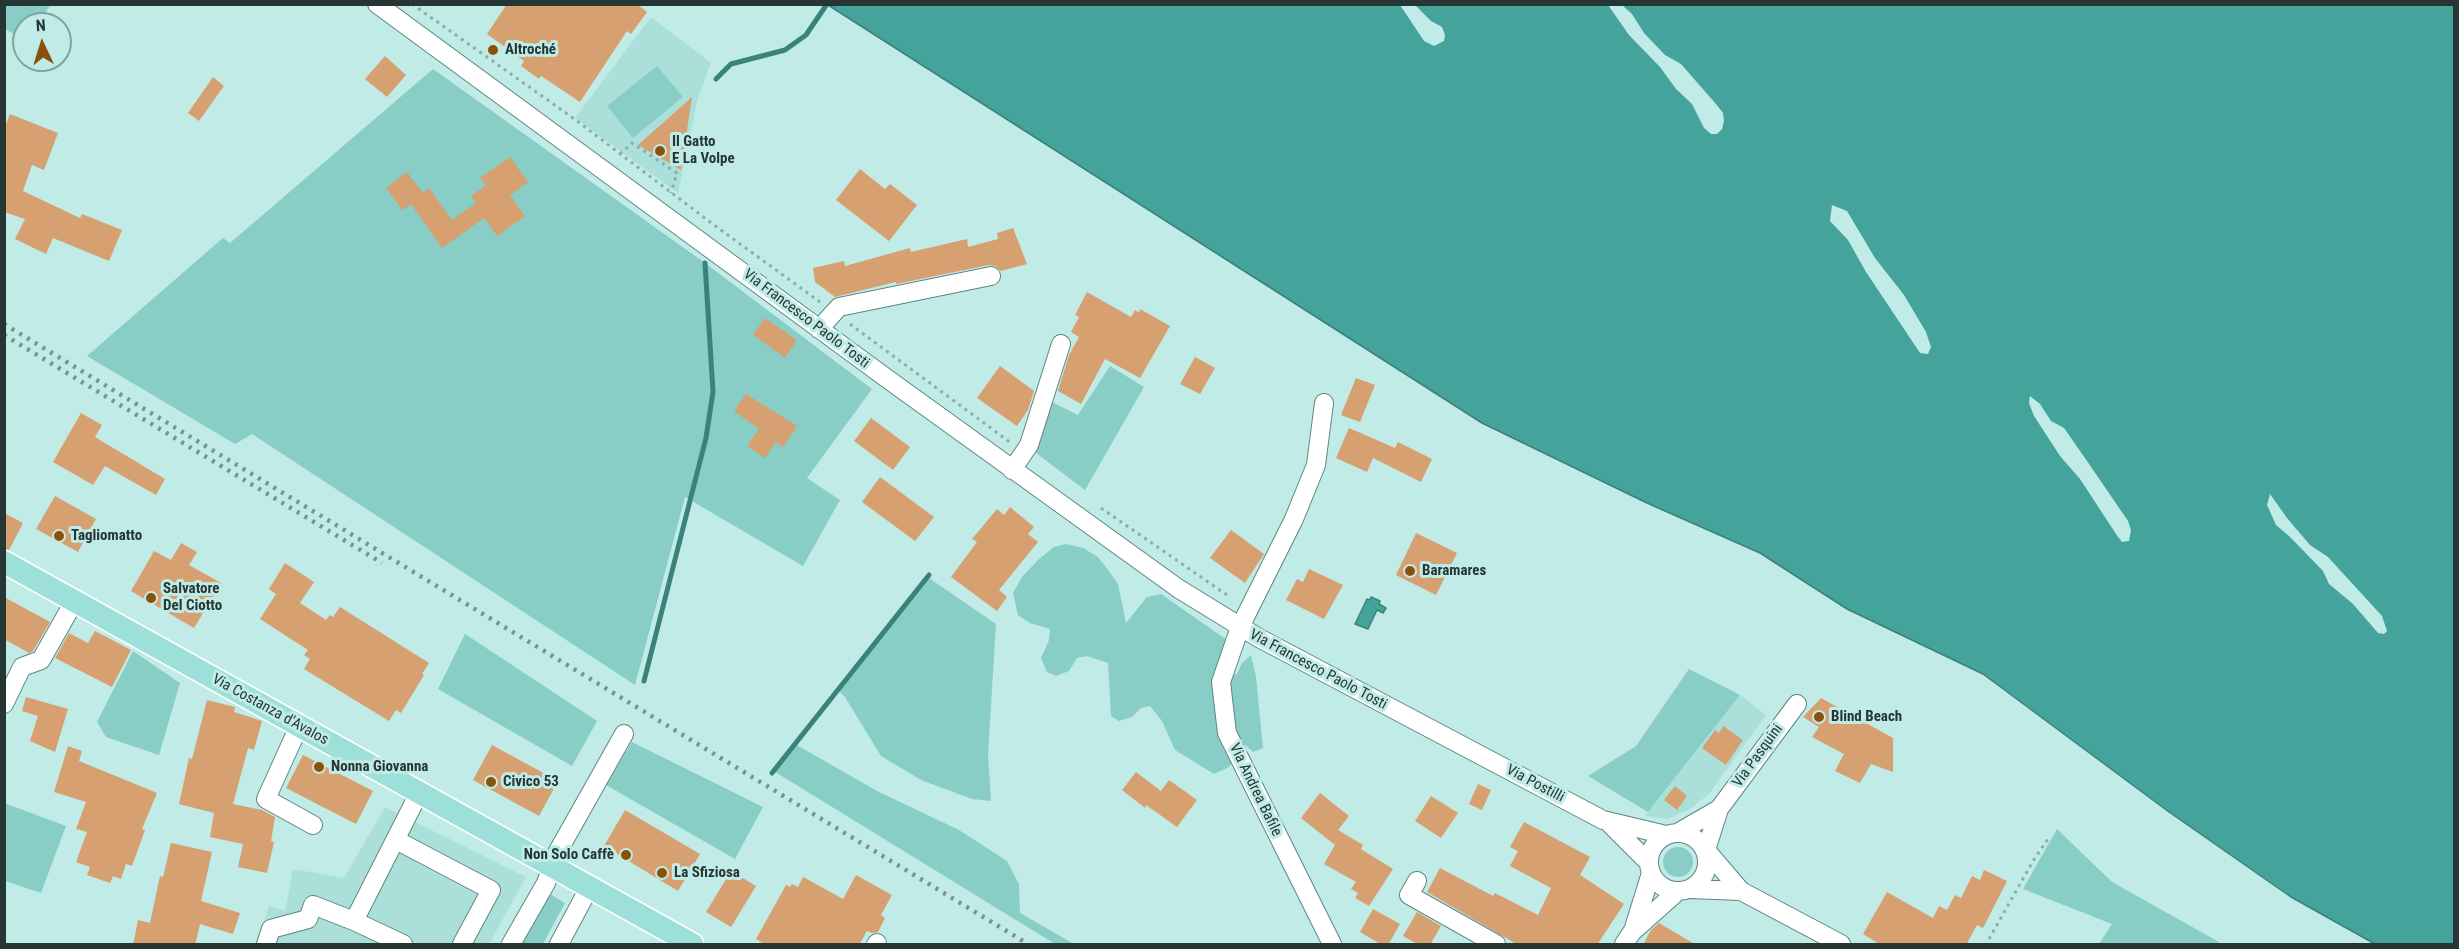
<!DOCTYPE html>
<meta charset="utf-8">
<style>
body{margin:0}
#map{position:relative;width:2459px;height:949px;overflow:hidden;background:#c0ebe6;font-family:"Roboto Condensed",sans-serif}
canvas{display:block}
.frame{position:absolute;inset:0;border:6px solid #253635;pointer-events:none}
.north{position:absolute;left:12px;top:12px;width:60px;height:60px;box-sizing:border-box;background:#c0ebe6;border:2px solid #82a39f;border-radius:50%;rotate:356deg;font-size:16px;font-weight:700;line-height:24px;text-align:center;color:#253635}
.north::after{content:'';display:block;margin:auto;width:21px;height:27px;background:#8b510b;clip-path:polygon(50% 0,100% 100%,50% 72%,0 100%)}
</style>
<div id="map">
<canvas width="2459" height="949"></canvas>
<div class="frame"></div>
<div class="north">N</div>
</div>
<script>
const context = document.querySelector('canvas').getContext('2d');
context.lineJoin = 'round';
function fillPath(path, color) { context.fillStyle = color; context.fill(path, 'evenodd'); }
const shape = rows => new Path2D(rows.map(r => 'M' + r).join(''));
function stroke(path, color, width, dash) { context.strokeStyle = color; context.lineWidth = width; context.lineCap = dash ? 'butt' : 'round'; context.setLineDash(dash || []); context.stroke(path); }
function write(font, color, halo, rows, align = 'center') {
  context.font = font + ' "Roboto Condensed",sans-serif'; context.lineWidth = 6; context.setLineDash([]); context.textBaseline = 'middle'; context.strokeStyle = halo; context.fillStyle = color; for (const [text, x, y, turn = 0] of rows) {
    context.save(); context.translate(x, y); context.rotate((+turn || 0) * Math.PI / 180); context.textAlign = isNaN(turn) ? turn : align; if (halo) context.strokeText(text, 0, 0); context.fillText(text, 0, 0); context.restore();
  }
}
fillPath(shape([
 [651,17,711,63,698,98,678,193,575,118],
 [1740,695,1766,715,1709,794,1690,809,1668,819,1645,816],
 [385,807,526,877,489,944,257,944,269,906,285,911,293,869,344,878]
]), '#abe0da');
fillPath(shape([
 [4,5,5,4,50,5,39,24,24,24,24,32,14,34,5,29],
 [657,66,683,97,633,138,607,106],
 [433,69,705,263,872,389,807,478,840,500,803,566,685,497,635,685,252,434,235,444,87,356,223,238,230,243],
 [1110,366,1144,387,1085,490,1032,450,1052,402,1078,415],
 [1066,544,1083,548,1098,557,1108,570,1118,584,1126,623,1147,597,1161,594,1227,640,1216,674,1237,674,1242,663,1251,655,1256,677,1263,748,1253,752,1243,743,1229,767,1214,774,1175,750,1162,721,1150,706,1141,708,1132,717,1119,721,1111,716,1108,663,1087,656,1077,658,1069,671,1056,676,1047,672,1041,658,1049,640,1050,629,1030,623,1018,615,1013,593,1022,577,1038,560,1054,547],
 [926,576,996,624,988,755,991,801,972,799,921,780,881,756,845,697,837,689],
 [465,634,597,721,572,766,438,689],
 [133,651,180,683,159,755,106,737,97,722],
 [1689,669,1740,695,1648,812,1588,776,1636,746],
 [632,742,763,807,735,859,606,785],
 [793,743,877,791,959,830,1007,861,1019,884,1020,913,1074,944,1055,944,772,770],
 [4,803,66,826,41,893,5,881],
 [2057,829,2112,882,2219,942,2217,944,2099,944,2112,924,2023,889],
 '1663 862a15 15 0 1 1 30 0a15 15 0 1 1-30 0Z',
 [550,894,565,903,543,944,522,944]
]), '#88cec7');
const water = shape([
 [828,5,2454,5,2454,944,2375,944,2291,897,2169,812,1983,674,1847,609,1760,553,1647,503,1482,423,828,5],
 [1371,597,1380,601,1379,604,1386,608,1383,613,1377,610,1368,629,1355,624,1367,599,1370,600,1371,597]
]);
fillPath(water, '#44a39b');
stroke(water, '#3b827c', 1.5);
fillPath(shape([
 [1400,5,1415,5,1431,21,1442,27,1445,35,1444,41,1434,46,1424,41],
 [1608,5,1622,5,1632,14,1644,33,1665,55,1681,64,1716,104,1723,113,1724,121,1722,129,1717,134,1711,134,1704,128,1692,104,1676,89,1660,67,1629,35],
 [1832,205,1847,211,1875,258,1904,295,1926,332,1931,347,1928,354,1920,353,1866,272,1848,240,1830,221],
 [2030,396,2040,404,2051,421,2064,428,2087,461,2128,521,2131,530,2129,541,2122,542,2118,537,2080,479,2060,456,2034,416,2029,403],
 [2270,494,2287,518,2310,545,2328,557,2382,616,2387,631,2384,634,2378,633,2353,604,2329,584,2323,571,2289,536,2276,525,2267,505]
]), '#c0ebe6');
stroke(shape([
 [716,79,731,64,785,50,806,35,827,4],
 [644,681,706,438,713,392,705,263],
 [772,773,929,575]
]), '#3b827c', 5);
fillPath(shape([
 [507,4,637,4,647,12,631,34,627,31,580,102,541,76,539,79,521,66,524,61,487,34],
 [385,56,406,75,387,97,365,79],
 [213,77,224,86,199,121,188,113],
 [692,97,681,170,638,145],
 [10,114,58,133,44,170,32,165,23,191,80,218,82,214,122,230,109,261,53,238,46,254,15,239,25,219,4,212,4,129],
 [510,157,528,182,510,195,525,216,497,236,484,218,442,248,411,204,402,210,386,188,407,172,423,193,429,188,452,220,476,203,471,196,486,185,480,178],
 [860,169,885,189,890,184,917,205,889,241,836,200],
 [1013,228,1027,264,1001,271,995,266,989,265,896,284,896,282,835,297,815,282,813,268,844,261,845,266,910,248,911,252,967,239,968,247,998,239,997,233],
 [1087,292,1131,317,1135,310,1139,313,1140,309,1170,326,1140,378,1105,359,1081,404,1058,391,1069,355,1079,337,1071,332,1079,317,1075,315],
 [765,318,797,340,785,358,753,335],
 [1195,357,1215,368,1200,394,1180,384],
 [1000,366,1034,391,1028,410,1017,426,977,398],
 [1356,378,1375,385,1360,422,1341,415],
 [746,394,797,426,783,447,776,442,765,458,747,446,759,429,734,411],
 [81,413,102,425,95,437,165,479,156,495,105,466,93,485,53,462],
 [871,418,910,447,893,470,854,441],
 [1349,428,1395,448,1398,442,1432,459,1421,482,1373,458,1367,472,1336,458],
 [880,477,934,517,915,541,862,502],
 [55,496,96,519,78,552,36,529],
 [1010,507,1034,527,1028,534,1038,542,999,590,1007,597,997,611,951,577,977,542,972,539,997,509,1004,515],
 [4,513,23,523,9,550,4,549],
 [1231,530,1264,554,1245,583,1210,558],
 [1416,533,1457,553,1436,595,1396,575],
 [181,543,197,552,189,565,221,583,194,628,131,591,154,551,171,560],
 [285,563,314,582,300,603,326,620,330,615,333,617,340,607,429,663,422,674,424,675,401,713,396,710,389,721,304,669,310,659,304,655,308,650,260,619,276,594,269,589],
 [1309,569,1343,585,1324,619,1286,600,1297,579,1303,582],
 [4,597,50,622,33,651,29,653,4,639],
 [95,631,131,650,112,687,55,658,69,633,88,643],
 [26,697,68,709,55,752,30,741,38,716,22,711],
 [1821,698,1893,738,1893,772,1871,764,1860,783,1835,771,1844,754,1812,737,1819,727,1803,717],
 [207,700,235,707,234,712,262,721,254,750,248,748,233,804,262,810,275,817,271,841,274,842,267,873,238,867,243,844,210,837,214,813,179,804,189,758,192,759],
 [1723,726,1743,740,1726,765,1702,748,1715,730,1719,733],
 [492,745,558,781,539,816,473,780],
 [68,746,82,751,79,761,157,793,142,829,145,830,132,866,126,864,121,879,113,876,110,883,87,875,90,867,76,862,87,832,76,829,86,802,54,792],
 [303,755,373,791,356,824,286,788],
 [1136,772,1161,791,1169,780,1197,800,1177,827,1146,805,1145,808,1122,790],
 [1478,784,1491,790,1482,810,1469,804],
 [1675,786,1687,796,1677,810,1664,800],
 [1320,793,1349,816,1338,830,1363,845,1361,849,1393,869,1369,906,1355,898,1358,893,1351,889,1356,882,1324,864,1335,845,1301,818],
 [1431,796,1458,813,1441,838,1415,821],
 [625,810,700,854,678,891,604,846],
 [1524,822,1590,857,1580,875,1624,904,1597,945,1518,945,1427,892,1440,868,1493,896,1495,893,1538,915,1551,888,1510,866,1518,851,1510,847],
 [171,843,212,852,201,901,240,913,233,934,200,924,195,945,133,945,138,920,150,923,160,876,163,877],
 [1984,870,2007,881,1983,928,1977,925,1966,945,1881,945,1863,934,1887,892,1933,918,1939,906,1947,910,1955,895,1961,898,1972,876,1980,880],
 [731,871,756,886,731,927,706,912],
 [856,875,892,895,881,915,885,918,878,932,872,933,867,931,859,945,766,945,756,939,786,885,790,887,792,884,798,887,803,877,843,899],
 [1373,909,1400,924,1388,945,1382,945,1360,932],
 [1417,912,1441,926,1430,945,1419,945,1403,936],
 [1659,923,1696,945,1643,945,1651,930]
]), '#d6a070');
const minor = shape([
 [377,4,889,380,1179,589,1259,638,1603,820,1666,835],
 [819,329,839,307,991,276],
 [1324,403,1316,465,1294,519,1240,627,1221,682,1227,733,1332,944],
 [1012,470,1029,445,1061,344],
 [4,704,22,667,41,660,75,600],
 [299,726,266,799,313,825],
 [1608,822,1648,862],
 [1679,832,1719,809],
 '1649 862a29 29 0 1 1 58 0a29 29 0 1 1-58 0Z',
 [396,840,491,890,462,944],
 [1706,850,1719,809,1797,704],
 [1706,850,1741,891,1841,944],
 [1417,881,1409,895,1496,944],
 [1690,889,1741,891],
 [1633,931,1651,873],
 [266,944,271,929,308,919,313,905,354,921],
 [403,944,354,921,419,793],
 [511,944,546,883,557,853,624,734],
 [559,944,589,888],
 [876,944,877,943],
 [1624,944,1632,932,1678,891]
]);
const major = shape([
 [4,562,692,944]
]);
stroke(minor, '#5e8682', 20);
stroke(major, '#fff', 25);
stroke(shape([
 [412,4,573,118,710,222,820,302],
 [620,154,632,143,677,173,671,193],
 [850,324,1011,443],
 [1101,508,1227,595],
 [1989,939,2033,861,2048,839]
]), '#8caeab', 3, [3, 4.5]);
stroke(minor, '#fff', 18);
stroke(major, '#9de0da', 22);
stroke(shape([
 [4,324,1028,944],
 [4,335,382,563]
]), '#769592', 4.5, [3, 6]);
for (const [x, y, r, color] of [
 [493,50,6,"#8b510b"],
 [660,151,6,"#8b510b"],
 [59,536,6,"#8b510b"],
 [1410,571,6,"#8b510b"],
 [151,598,6,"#8b510b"],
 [1819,717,6,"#8b510b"],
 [319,767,6,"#8b510b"],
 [491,782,6,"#8b510b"],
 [626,855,6,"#8b510b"],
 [662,873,6,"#8b510b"]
]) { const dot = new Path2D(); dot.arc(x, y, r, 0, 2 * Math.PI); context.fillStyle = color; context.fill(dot); stroke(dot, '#c0ebe6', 2); }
write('bold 15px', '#253635', '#c0ebe6', [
 ["Altroché",505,50],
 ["Il Gatto",672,142],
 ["E La Volpe",672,159],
 ["Tagliomatto",71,536],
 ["Baramares",1422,571],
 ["Salvatore",163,589],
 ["Del Ciotto",163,606],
 ["Blind Beach",1831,717],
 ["Nonna Giovanna",331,767],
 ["Civico 53",503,782],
 ["Non Solo Caffè",614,855,"right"],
 ["La Sfiziosa",674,873]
], 'left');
write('15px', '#253635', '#c0ebe6', [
 ["Via Francesco Paolo Tosti",806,319,37],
 ["Via Francesco Paolo Tosti",1318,670,28],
 ["Via Costanza d'Avalos",270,710,29],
 ["Via Pasquini",1758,756,-54],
 ["Via Postilli",1535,784,28],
 ["Via Andrea Bafile",1255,790,64]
]);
</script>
